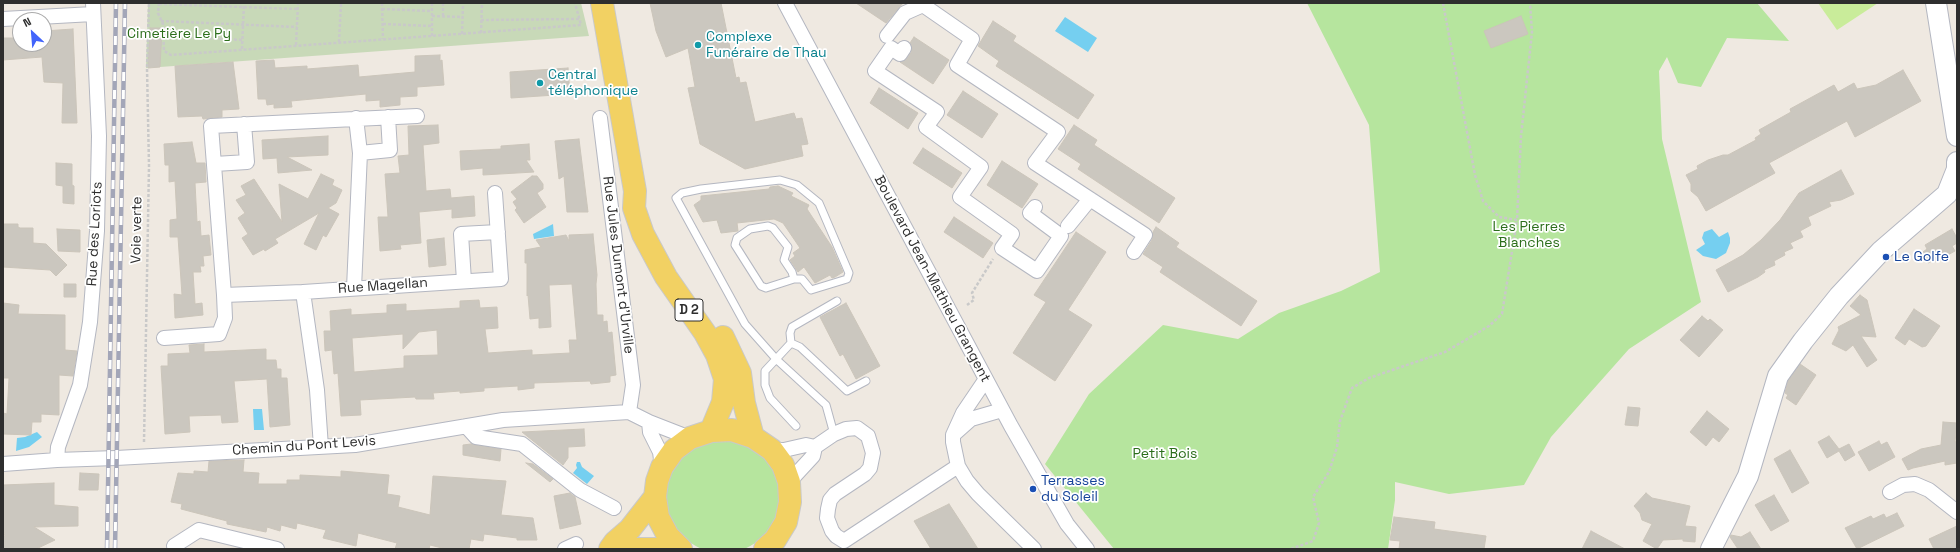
<!DOCTYPE html>
<meta charset="utf-8">
<style>
body{margin:0}
#map{position:relative;width:1960px;height:552px;overflow:hidden;background:#efe9e1;font-family:"Space Grotesk",sans-serif}
canvas{display:block}
.frame{position:absolute;inset:0;border:4px solid #2e2e2e;pointer-events:none}
.north{position:absolute;left:12px;top:12px;width:40px;height:40px;box-sizing:border-box;background:#fff;border:1px solid #ababab;border-radius:50%;rotate:334deg;font-size:11px;font-weight:700;line-height:16px;text-align:center;color:#2e2e2e}
.north::after{content:'';display:block;margin:auto;width:14px;height:18px;background:#4264fb;clip-path:polygon(50% 0,100% 100%,50% 72%,0 100%)}
</style>
<div id="map">
<canvas width="1960" height="552"></canvas>
<div class="frame"></div>
<div class="north">N</div>
</div>
<script>
const context = document.querySelector('canvas').getContext('2d');
context.lineJoin = 'round';
function fillPath(path, color) { context.fillStyle = color; context.fill(path, 'evenodd'); }
const shape = rows => new Path2D(rows.map(r => 'M' + r).join(''));
function stroke(path, color, width, dash) { context.strokeStyle = color; context.lineWidth = width; context.lineCap = dash ? 'butt' : 'round'; context.setLineDash(dash || []); context.stroke(path); }
function write(font, color, halo, rows, align = 'center') {
  context.font = font + ' "Space Grotesk",sans-serif'; context.lineWidth = 3.5; context.setLineDash([]); context.textBaseline = 'middle'; context.strokeStyle = halo; context.fillStyle = color; for (const [text, x, y, turn = 0] of rows) {
    context.save(); context.translate(x, y); context.rotate((+turn || 0) * Math.PI / 180); context.textAlign = isNaN(turn) ? turn : align; if (halo) context.strokeText(text, 0, 0); context.fillText(text, 0, 0); context.restore();
  }
}
fillPath(shape([
 [1307,3,1757,3,1789,41,1727,38,1701,87,1678,83,1667,57,1659,71,1662,139,1701,302,1629,349,1551,437,1524,485,1449,494,1395,482,1395,500,1388,549,1114,549,1045,464,1089,394,1163,325,1238,339,1279,313,1341,291,1380,272,1369,125],
 '666 496a57 57 0 1 1 114 0a57 57 0 1 1-114 0Z'
]), '#b6e59e');
fillPath(shape([
 [148,3,581,3,589,36,146,68]
]), '#c8d9b8');
fillPath(shape([
 [1818,3,1878,3,1837,30]
]), '#c9ec9a');
fillPath(shape([
 [1065,17,1097,38,1088,52,1055,31],
 [553,224,554,236,534,239,533,234],
 [1712,229,1719,237,1728,232,1730,238,1730,243,1726,253,1716,259,1703,256,1696,250,1705,244,1702,238,1704,232],
 [253,409,262,409,264,430,254,430],
 [37,432,42,437,29,447,16,451,17,438,25,437],
 [577,462,580,462,582,467,594,476,587,484,573,473,577,468,576,465]
]), '#75cff0');
const building = shape([
 [650,3,721,3,736,78,739,77,740,83,746,82,755,122,794,113,796,119,802,118,808,144,801,145,803,156,745,169,700,144,688,88,695,87,688,48,666,57,656,31,650,3],
 [856,3,903,3,886,23,856,3],
 [1521,16,1528,34,1491,48,1484,31,1521,16],
 [993,21,1016,36,1013,41,1094,95,1078,119,996,66,999,61,978,46,993,21],
 [150,28,162,28,160,67,148,68,150,28],
 [73,29,77,123,62,123,63,83,44,82,42,57,3,60,3,38,20,38,20,44,44,44,44,31,73,29],
 [914,37,949,60,933,84,900,62,904,61,911,53,912,48,910,43,914,37],
 [440,55,440,61,442,60,444,85,417,87,417,96,400,97,400,105,380,107,380,100,366,101,366,94,291,101,292,107,274,108,274,104,267,105,266,99,258,99,256,61,274,60,275,68,307,66,307,69,358,65,359,77,415,72,415,56,440,55],
 [233,62,239,109,222,110,222,117,203,119,202,116,178,117,175,66,233,62],
 [568,68,570,94,511,98,510,72,568,68],
 [1903,70,1921,101,1855,137,1847,121,1769,163,1775,173,1706,211,1698,197,1691,191,1691,184,1686,175,1698,169,1697,166,1708,160,1723,155,1728,155,1756,140,1755,138,1761,134,1759,130,1791,112,1790,109,1834,85,1838,92,1854,83,1857,89,1876,85,1903,70],
 [879,88,918,113,908,129,870,103,879,88],
 [963,91,998,114,982,138,947,115,963,91],
 [438,125,439,143,423,145,426,191,450,189,451,198,474,196,475,216,452,218,452,209,419,212,421,243,400,245,401,249,380,251,378,217,388,217,385,174,400,173,398,156,409,155,408,126,438,125],
 [1074,125,1097,140,1094,145,1175,198,1159,223,1078,169,1081,164,1058,149,1074,125],
 [328,136,328,155,287,157,312,170,278,173,277,158,263,159,262,140,328,136],
 [579,139,588,212,567,212,564,176,559,179,555,141,579,139],
 [192,142,196,163,205,163,206,182,195,183,197,222,200,221,201,236,209,235,211,255,203,256,204,266,200,266,201,272,193,272,195,304,202,303,203,315,175,318,174,294,182,295,178,237,170,237,170,220,177,219,175,181,169,182,169,165,165,165,164,144,192,142],
 [529,144,530,160,526,160,534,172,483,175,483,168,461,170,460,151,501,149,501,146,529,144],
 [923,148,962,173,952,188,913,163,923,148],
 [1002,161,1038,184,1022,208,987,185,1002,161],
 [56,163,72,164,72,185,74,186,74,204,63,203,63,186,56,185,56,163],
 [1841,170,1854,194,1841,200,1829,202,1831,206,1808,217,1811,225,1800,231,1803,237,1790,243,1793,248,1784,252,1785,255,1774,261,1775,265,1764,270,1765,272,1758,277,1728,292,1716,270,1743,255,1761,240,1780,220,1799,193,1841,170],
 [321,174,334,180,332,185,342,190,336,203,328,208,339,214,326,237,323,235,316,250,304,244,319,213,275,239,278,243,265,251,264,249,253,255,242,238,248,234,238,218,245,213,236,200,246,195,241,186,254,179,282,222,279,184,308,199,321,174],
 [532,176,537,176,543,184,543,189,537,193,546,207,524,223,515,210,517,208,513,202,517,199,511,192,532,176],
 [778,186,793,193,791,196,809,205,807,209,832,247,843,272,835,277,832,278,830,275,815,283,804,267,798,272,790,260,795,256,793,253,800,248,783,223,774,219,737,223,738,231,721,233,717,220,703,222,694,205,701,200,701,196,769,189,770,187,778,186],
 [954,217,993,243,983,258,944,232,954,217],
 [3,224,18,224,18,227,20,228,33,228,33,243,46,244,67,265,56,276,50,270,3,267,3,224],
 [1156,227,1179,243,1176,247,1257,301,1241,326,1160,272,1163,267,1143,254,1152,240,1153,232,1156,227],
 [57,229,80,230,80,252,58,251,57,229],
 [1952,229,1957,238,1957,243,1952,246,1955,251,1935,262,1934,260,1928,263,1923,252,1927,249,1925,245,1952,229],
 [1076,232,1106,252,1068,310,1092,325,1055,381,1013,353,1046,302,1034,295,1076,232],
 [593,234,597,275,596,284,597,315,603,315,603,322,607,321,608,333,612,332,616,375,610,376,610,382,591,384,590,381,534,383,534,388,518,390,518,386,484,388,484,391,460,393,460,391,433,393,434,399,416,399,415,397,360,400,361,415,341,416,338,373,334,374,332,350,325,351,324,331,331,331,330,311,351,309,351,315,387,313,387,305,406,304,406,311,460,308,460,301,479,300,480,308,497,307,498,328,485,329,488,353,532,350,532,355,570,353,569,340,577,340,572,284,549,285,551,327,539,328,539,318,530,319,528,295,527,296,527,263,525,263,525,250,541,247,536,240,566,235,569,241,569,235,593,234],
 [437,330,438,355,404,356,404,368,354,372,352,338,403,334,403,349,419,332,437,330],
 [444,238,446,265,429,267,427,240,444,238],
 [64,284,76,284,76,297,64,297,64,284],
 [1860,295,1867,300,1876,337,1861,336,1877,360,1867,367,1853,345,1846,351,1832,344,1839,330,1838,327,1861,315,1850,306,1860,295],
 [3,303,19,305,18,314,65,315,65,350,77,351,73,376,59,375,59,415,41,414,41,422,32,422,31,435,3,434,3,413,7,414,9,378,3,378,3,303],
 [846,303,880,366,856,379,843,354,840,356,820,317,846,303],
 [1914,309,1940,326,1926,346,1922,347,1909,339,1905,345,1895,338,1914,309],
 [1702,316,1708,321,1710,319,1723,330,1699,357,1680,340,1702,316],
 [204,344,204,352,266,349,266,360,276,360,277,369,281,369,281,378,287,378,290,425,270,427,267,379,234,381,238,422,222,423,221,415,189,416,190,432,165,434,161,366,168,366,168,354,190,353,189,345,204,344],
 [1800,364,1816,375,1796,405,1786,398,1788,395,1785,393,1788,381,1800,364],
 [1628,407,1640,408,1638,426,1625,425,1628,407],
 [1707,411,1729,429,1719,442,1713,437,1706,446,1690,432,1707,411],
 [1943,422,1957,423,1955,442,1957,441,1957,463,1945,465,1945,461,1913,468,1908,470,1902,459,1921,449,1941,445,1943,422],
 [584,429,585,446,568,447,568,458,563,465,522,432,584,429],
 [1829,436,1839,449,1849,444,1855,455,1845,461,1839,451,1827,458,1818,442,1829,436],
 [1879,441,1881,445,1887,442,1895,457,1869,471,1858,452,1879,441],
 [471,444,501,449,500,461,463,455,463,445,471,444],
 [1790,450,1809,483,1792,493,1774,459,1790,450],
 [244,460,243,472,259,473,258,484,287,484,287,480,300,480,300,475,341,477,341,471,389,475,387,494,400,496,398,507,430,515,433,476,506,481,501,515,533,518,537,540,517,540,517,538,484,534,483,541,471,539,469,549,446,549,430,545,429,549,395,549,397,543,358,533,356,546,323,538,326,530,297,523,296,529,281,525,280,531,267,527,266,532,227,524,227,521,181,509,182,504,171,502,178,473,194,474,194,471,208,472,209,461,244,460],
 [526,463,533,464,553,479,550,482,526,463],
 [80,473,99,474,98,490,79,490,80,473],
 [54,483,54,505,78,507,78,526,34,527,55,540,36,549,3,549,3,536,5,536,3,530,3,485,54,483],
 [570,493,575,497,581,524,560,529,554,496,570,493],
 [1646,493,1652,498,1690,506,1685,526,1696,527,1695,542,1683,541,1683,539,1663,540,1657,549,1643,541,1652,524,1642,520,1640,513,1634,506,1646,493],
 [1774,495,1789,521,1771,531,1755,505,1774,495],
 [949,504,968,533,978,549,931,549,914,521,949,504],
 [1897,513,1904,526,1857,549,1845,528,1871,516,1873,519,1884,514,1886,518,1897,513],
 [1394,517,1435,522,1434,529,1486,536,1484,549,1399,549,1400,541,1390,540,1394,517],
 [1957,526,1957,549,1934,549,1929,539,1957,526],
 [1591,531,1625,549,1582,549,1591,531],
 [1750,532,1761,549,1738,549,1730,537,1731,535,1741,537,1750,532]
]);
fillPath(building, '#cbc7bf');
stroke(building, '#cbc5ba', 1);
const lane = shape([
 [794,279,792,272,784,260,788,247,773,228,768,226,750,229,737,238,735,245,761,286,766,288,794,279,802,279,811,290,847,279,849,273,819,203,797,185,780,180,701,189,682,193,676,198,745,324,776,359,826,405,834,434],
 [791,343,765,371,765,385,770,398,796,426],
 [791,343,800,347,847,391,866,381],
 [791,343,790,333,792,327,837,301]
]);
const street = shape([
 [785,3,1011,426,1067,524,1087,549],
 [920,3,972,39,957,65,1058,132,1035,163,1145,235,1134,252],
 [3,19,93,14],
 [887,36,905,13,923,5],
 [904,48,900,54,891,48,875,71,937,112,926,127,981,167,960,197,1012,234,1002,248,1037,271,1061,236,1030,213,1035,207],
 [600,118,633,385,629,412],
 [360,153,390,150,388,117],
 [215,164,247,162,244,124],
 [1068,226,1090,199],
 [464,281,461,234,498,232],
 [354,288,360,153,356,118],
 [303,292,317,390,321,447],
 [224,295,211,126,417,116],
 [164,338,219,334,225,318,224,295,303,292,501,279,495,193],
 [986,379,963,413,953,435,971,419,1002,410],
 [466,426,476,437,522,444,580,490,614,508],
 [953,435,953,442,958,466,967,481,978,494,1034,549],
 [772,450,784,450,806,445,815,447,834,434,846,429,857,428,868,436,873,453,870,468,865,474,835,494,830,500,828,509,827,518,832,531,836,536,844,541,958,466],
 [57,460,58,447,80,385,90,322,97,231,99,136,93,3],
 [3,464,57,460,116,458,355,445,503,420,629,412,649,422],
 [662,467,660,452,650,432,649,422,690,438],
 [789,482,813,456,815,447],
 [1890,492,1903,485,1915,484,1929,490,1957,512],
 [174,546,199,530,277,549],
 [565,549,576,544]
]);
const secondary = shape([
 [1936,3,1957,136],
 [1711,549,1748,476,1778,376,1803,341,1839,296,1881,251,1947,194,1957,169,1957,162]
]);
const primary = shape([
 [602,3,635,191,634,208,643,234,666,277,705,333,717,355,725,379,723,402,711,431],
 [723,337,740,373,744,403,753,437],
 [610,549,615,542,630,529,655,497],
 [635,549,670,549],
 [681,549,668,536,658,517,655,497,657,481,662,467,674,450,690,438,711,431,732,430,753,437,772,450,783,465,789,482,790,502,786,522,775,540,765,549]
]);
stroke(lane, '#b4b7c1', 9);
stroke(street, '#b4b7c1', 16);
stroke(secondary, '#b4b7c1', 22);
stroke(primary, '#c9c9c9', 24);
stroke(shape([
 [159,3,158,13,163,24,164,51,171,55,581,25,575,3],
 [382,3,383,39],
 [1443,3,1475,175,1483,201,1499,217,1517,220,1521,136,1532,32,1530,3],
 [159,4,298,9],
 [382,9,432,11],
 [432,16,463,17],
 [443,16,443,3],
 [481,20,579,19],
 [161,21,297,27],
 [383,24,432,26],
 [481,33,482,3],
 [462,34,463,3],
 [164,36,242,40],
 [432,36,432,3],
 [339,42,341,3],
 [296,45,298,3],
 [242,49,244,3],
 [967,305,974,300,972,293,993,259],
 [144,442,149,166,147,68,149,3],
 [1291,549,1313,541,1319,523,1313,497,1329,472,1337,447,1340,421,1352,388,1369,378,1445,352,1489,326,1502,314,1517,220]
]), '#c9c9c9', 2.5, [3, 2]);
stroke(lane, '#fff', 7);
stroke(street, '#fff', 14);
stroke(secondary, '#fff', 20);
stroke(primary, '#f2d163', 22);
const rail = shape([
 [107,549,116,3],
 [115,549,125,3]
]);
stroke(rail, '#a3a6b8', 4.5);
stroke(rail, '#fff', 3, [9]);
for (const [x, y, r, color] of [
 [698,45,4,"#0f9aa8"],
 [540,83,4,"#0f9aa8"],
 [1886,257,4,"#1a4fb4"],
 [1033,489,4,"#1a4fb4"]
]) { const dot = new Path2D(); dot.arc(x, y, r, 0, 2 * Math.PI); context.fillStyle = color; context.fill(dot); stroke(dot, '#fff', 1.5); }
for (const [x, y, w] of [
 [689,310,28]
]) { const box = new Path2D(); box.roundRect(x - w / 2, y - 11, w, 22, 3); context.fillStyle = '#fff'; context.fill(box); stroke(box, '#2e2e2e', 1); }
write('bold 13px', '#2e2e2e', null, [
 ["D 2",689,310]
]);
write('14px', '#2c6e1b', '#fff', [
 ["Cimetière Le Py",179,34],
 ["Les Pierres",1529,227],
 ["Blanches",1529,243],
 ["Petit Bois",1165,454]
]);
write('14px', '#0d838f', '#fff', [
 ["Complexe",706,37],
 ["Funéraire de Thau",706,53],
 ["Central",548,75],
 ["téléphonique",548,91]
], 'left');
write('14px', '#2e2e2e', '#fff', [
 ["Voie verte",137,230,-89],
 ["Rue des Loriots",95,234,-87],
 ["Rue Jules Dumont d'Urville",618,265,83],
 ["Boulevard Jean-Mathieu Grangent",932,279,62],
 ["Rue Magellan",383,286,-4],
 ["Chemin du Pont Levis",304,446,-4]
]);
write('14px', '#164399', '#fff', [
 ["Le Golfe",1894,257],
 ["Terrasses",1041,481],
 ["du Soleil",1041,497]
], 'left');
</script>
